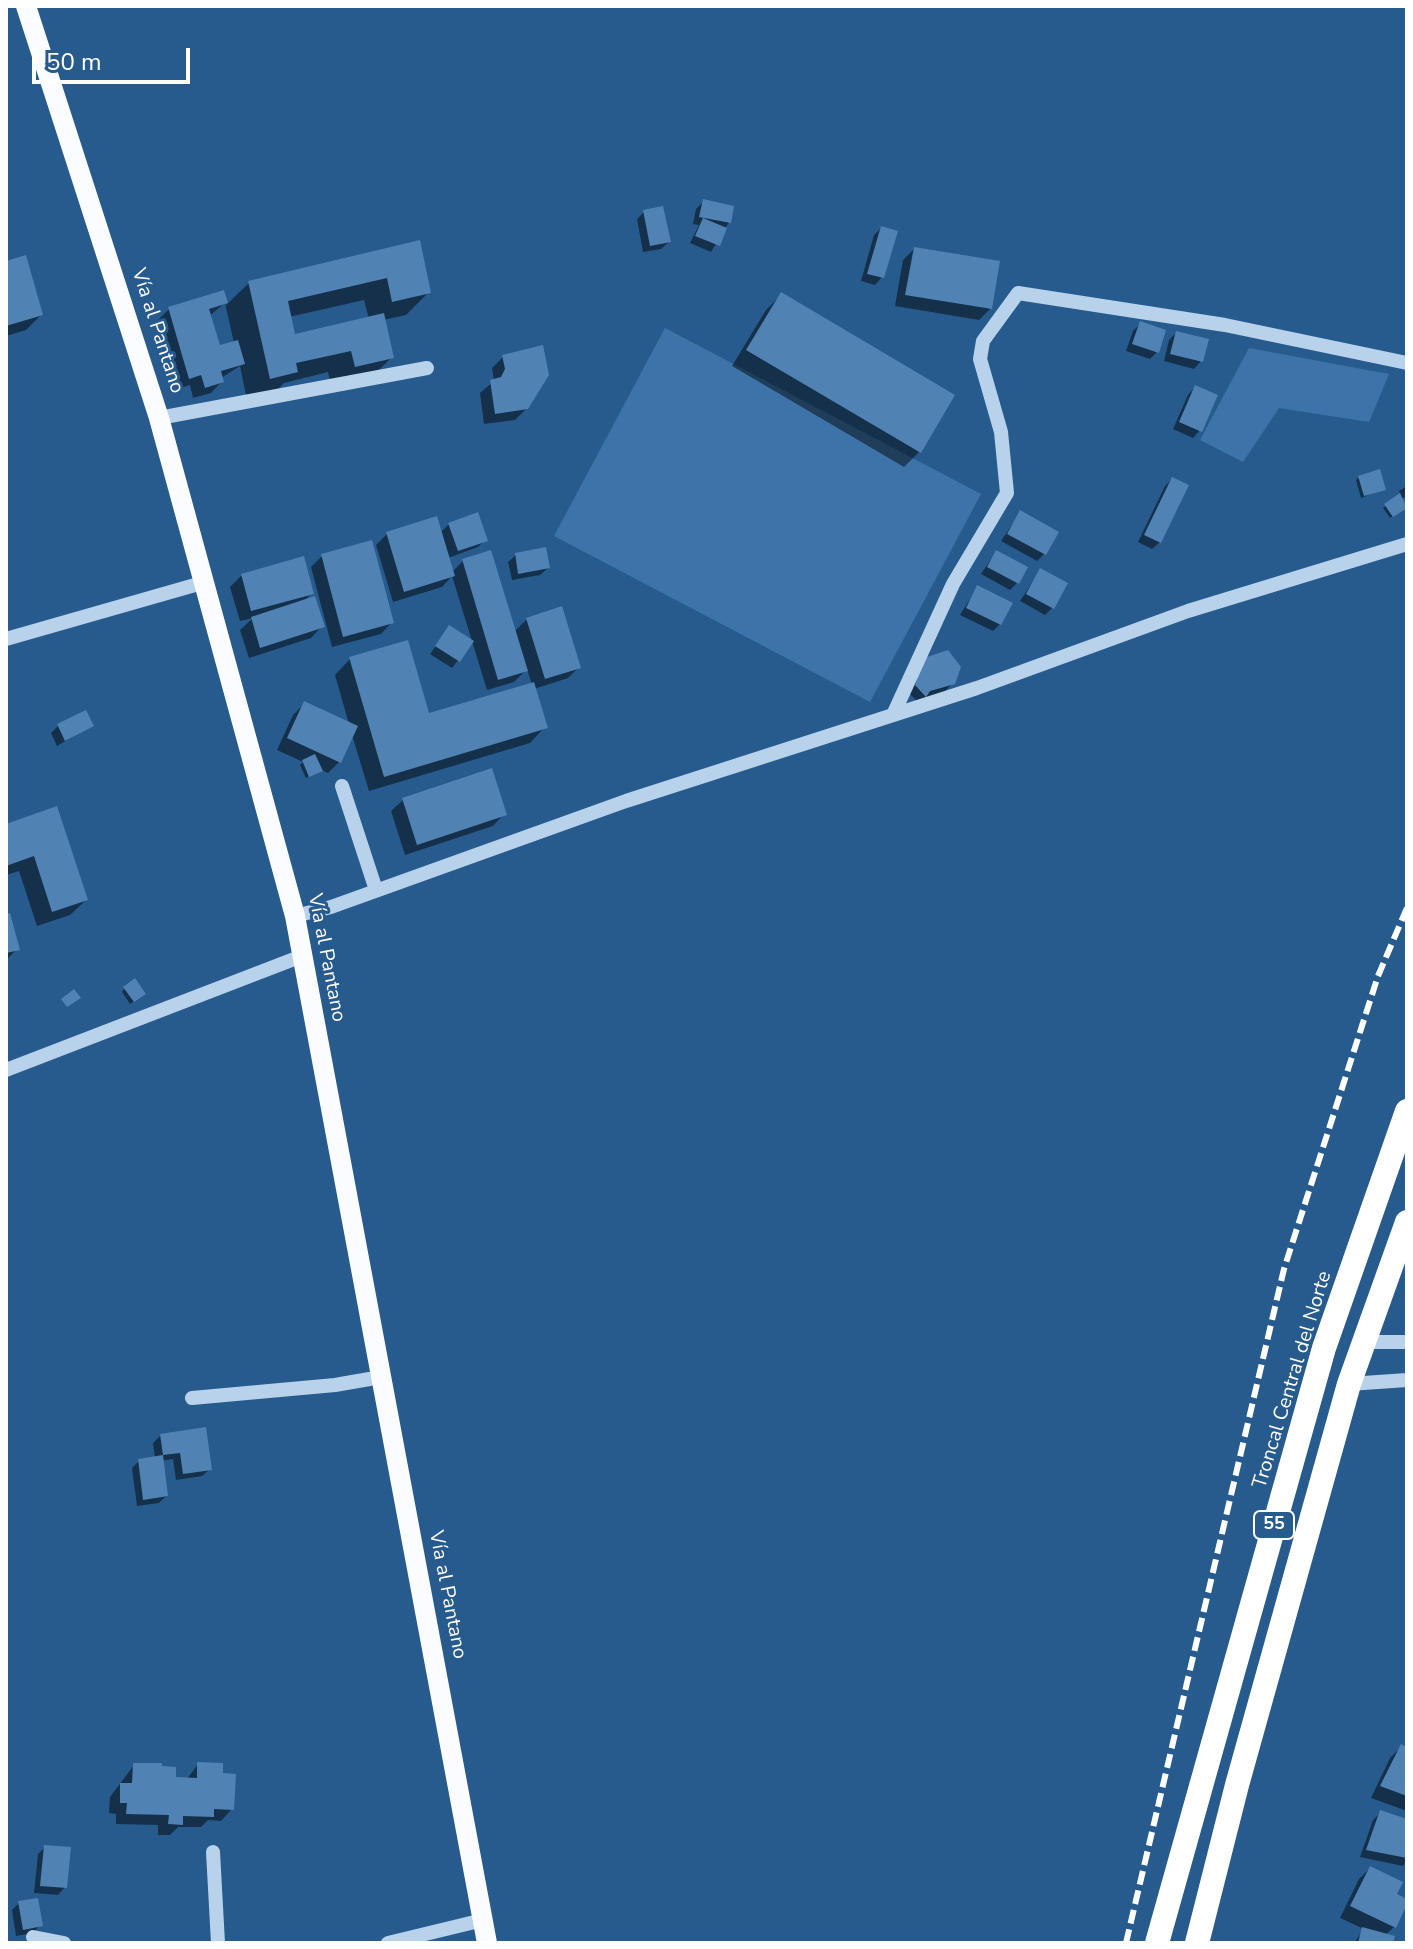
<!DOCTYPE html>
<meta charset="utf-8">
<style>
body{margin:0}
#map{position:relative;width:1413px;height:1949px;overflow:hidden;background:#275b8d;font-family:"Nunito Sans",sans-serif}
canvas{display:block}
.frame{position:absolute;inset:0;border:8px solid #fff;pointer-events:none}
.scale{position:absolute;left:32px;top:48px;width:158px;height:36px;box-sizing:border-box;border:4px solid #fff;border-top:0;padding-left:10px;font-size:24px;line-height:28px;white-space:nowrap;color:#fff;-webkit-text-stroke:6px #275b8d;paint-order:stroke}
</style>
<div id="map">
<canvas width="1413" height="1949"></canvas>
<div class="frame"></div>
<div class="scale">50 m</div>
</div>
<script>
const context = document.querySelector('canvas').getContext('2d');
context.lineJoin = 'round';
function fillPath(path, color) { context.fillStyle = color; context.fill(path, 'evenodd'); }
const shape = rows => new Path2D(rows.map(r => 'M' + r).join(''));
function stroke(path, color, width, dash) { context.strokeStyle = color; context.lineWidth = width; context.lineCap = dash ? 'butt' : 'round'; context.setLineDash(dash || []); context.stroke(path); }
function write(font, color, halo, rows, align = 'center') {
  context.font = font + ' "Nunito Sans",sans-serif'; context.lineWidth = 6; context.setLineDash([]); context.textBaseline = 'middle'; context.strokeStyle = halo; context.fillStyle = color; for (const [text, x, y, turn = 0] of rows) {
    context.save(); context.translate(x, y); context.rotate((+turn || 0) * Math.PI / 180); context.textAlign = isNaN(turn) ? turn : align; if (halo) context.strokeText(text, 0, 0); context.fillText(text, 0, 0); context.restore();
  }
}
fillPath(shape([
 [665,328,981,494,870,702,554,536],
 [1249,348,1389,374,1369,422,1279,408,1243,462,1200,440]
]), '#3c74aa');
fillPath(shape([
 [704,201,729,222,711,252,690,243,699,225,693,224,696,209],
 [644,212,669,242,661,249,643,252,637,219],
 [881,228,882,277,875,285,861,281,874,235],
 [418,243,429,292,406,315,383,320,392,357,369,380,332,389,328,372,284,383,273,394,247,400,240,366,221,378,222,381,211,393,193,398,190,385,178,389,158,320,169,309,222,293,226,305,249,283],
 [364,300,369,319,294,337,289,317],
 [225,303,234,343,219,348,209,316],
 [914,249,990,309,979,320,895,306,903,260],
 [6,263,41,315,26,330,6,336],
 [782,294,953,396,919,452,904,467,732,366,766,310],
 [1140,324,1157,352,1150,359,1126,351,1133,331],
 [1176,333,1201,361,1194,369,1164,361,1169,340],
 [503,357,527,408,515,420,484,424,480,393,494,381,492,368],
 [1195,387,1200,430,1193,438,1173,429,1188,395],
 [1359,477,1383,489,1361,498,1356,480],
 [1172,479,1160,542,1152,549,1138,542,1165,486],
 [1407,486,1407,496,1401,499,1406,506,1390,518,1383,508,1401,495,1399,491],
 [1020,513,1044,554,1037,561,1001,541],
 [449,524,485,540,478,547,448,558,452,572,463,561,514,632,527,619,579,667,568,678,534,689,545,727,530,743,369,791,352,735,339,762,328,773,321,770,306,778,300,765,303,762,277,750,293,715,304,704,349,724,335,675,350,659,428,716,532,685,527,669,514,682,487,690,452,576,442,587,393,602,376,545,387,534,440,533],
 [996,552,1017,583,1010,590,981,574],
 [516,555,548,568,540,575,512,580,508,562],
 [322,556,392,622,381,634,332,647,311,567],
 [1040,571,1052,608,1045,615,1020,601],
 [242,575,312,593,303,602,322,626,311,638,249,658,240,630,253,618,240,621,230,587],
 [977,588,1000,624,993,631,960,615],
 [450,627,472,642,452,668,430,654],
 [917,668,953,683,945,691,918,702,908,692],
 [58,726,91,726,57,746,51,733],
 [403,800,504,814,493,826,405,855,391,811],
 [6,826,86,900,70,915,37,926,19,871,6,875],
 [6,916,17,949,6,960],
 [124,989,141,996,130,1004,122,992],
 [160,1436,210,1469,202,1476,176,1480,173,1459,161,1461,166,1496,159,1503,137,1506,132,1468,139,1461,155,1458,153,1443],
 [1401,1747,1407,1749,1407,1811,1371,1798,1390,1758],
 [198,1764,221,1775,232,1809,221,1821,208,1820,201,1827,178,1827,170,1835,158,1835,158,1825,116,1824,116,1814,109,1813,110,1797,134,1765,174,1779,187,1779],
 [1380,1813,1407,1821,1407,1861,1403,1866,1360,1857,1373,1820],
 [45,1847,65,1887,58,1895,34,1893,38,1854],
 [1370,1868,1394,1895,1394,1927,1385,1935,1391,1943,1354,1943,1364,1929,1340,1918,1359,1879],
 [19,1903,40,1925,33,1933,16,1936,12,1910]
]), '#0007');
fillPath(shape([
 [703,199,734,206,731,223,699,217],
 [663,206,671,242,650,246,643,210],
 [703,218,727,228,720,246,695,236],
 [881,226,898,231,884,278,867,274],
 [420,240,431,293,392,302,387,278,288,301,295,334,384,313,394,358,355,367,351,351,296,363,298,372,270,379,248,281],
 [914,247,1000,261,992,309,905,295],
 [26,255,43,315,6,326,6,261],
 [224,290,228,303,209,309,220,345,238,340,245,364,221,371,224,382,205,388,201,375,189,379,168,307],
 [781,292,955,395,921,453,746,350],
 [1140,321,1166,330,1159,353,1132,344],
 [1176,331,1209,339,1203,362,1170,354],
 [543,345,549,375,528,409,495,414,490,380,501,377,505,369,502,355],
 [1195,385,1218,395,1202,432,1179,422],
 [1380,469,1386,490,1364,496,1358,476],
 [1172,477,1189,485,1161,543,1144,535],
 [1400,493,1407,508,1393,517,1384,504],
 [1020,510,1059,532,1046,555,1007,534],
 [478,512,488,541,458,551,448,523],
 [437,516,455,576,404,592,386,532],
 [372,540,394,623,343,637,321,554],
 [546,547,550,568,518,574,515,553],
 [491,550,528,671,498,680,462,559],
 [996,550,1028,567,1019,584,987,567],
 [304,556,314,594,251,611,241,574],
 [1040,568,1068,583,1054,609,1026,594],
 [977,585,1013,603,1001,625,966,608],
 [315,596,325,627,260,648,251,617],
 [562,606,581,668,545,679,526,618],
 [449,625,474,641,460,662,435,646],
 [408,640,429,713,534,682,548,728,384,777,349,657],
 [948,650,961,667,955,684,930,691,926,697,915,685,924,658],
 [304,701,358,726,341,763,287,738],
 [86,710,94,726,65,741,57,724],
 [315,754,323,771,309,777,302,760],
 [492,768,507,815,417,845,402,798],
 [57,806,88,900,52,912,34,856,6,866,6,824],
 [10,913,20,950,6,953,6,914],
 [135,978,146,994,134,1002,123,987],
 [74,989,81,998,67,1007,61,999],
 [206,1427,212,1470,183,1474,180,1453,163,1455,160,1434],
 [163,1455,168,1496,143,1500,138,1459],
 [1401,1744,1407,1747,1407,1796,1380,1786],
 [197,1762,223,1763,223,1773,236,1774,234,1810,214,1809,214,1817,183,1816,183,1825,168,1824,169,1815,126,1814,127,1803,120,1803,120,1783,132,1783,133,1763,162,1763,162,1766,176,1767,176,1777,197,1778],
 [1380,1810,1407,1819,1407,1858,1366,1850],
 [44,1845,71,1847,67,1888,40,1886],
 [1370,1866,1403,1882,1397,1894,1407,1899,1407,1904,1396,1928,1350,1906],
 [38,1898,43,1926,23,1930,18,1901],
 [1362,1927,1395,1936,1393,1943,1358,1943]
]), '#5083b3');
stroke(shape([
 [159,418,427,368],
 [6,639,202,583],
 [893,715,953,584,1007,493,1001,432,980,359,983,341,1018,293,1225,325,1407,363],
 [342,786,376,890],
 [295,916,331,907,626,801,977,688,1188,611,1407,544],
 [6,1070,302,956],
 [1364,1342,1407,1342],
 [1349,1384,1407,1380],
 [192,1398,335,1385,381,1377],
 [213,1852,218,1943],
 [33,1937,64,1943],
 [388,1943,483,1920]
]), '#b7d2ea', 14);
stroke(shape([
 [26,6,159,418,295,916,487,1943]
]), '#fafcff', 20);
stroke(shape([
 [1157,1943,1324,1348,1407,1111],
 [1197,1943,1237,1785,1349,1384,1407,1222]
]), '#fff', 24);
stroke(shape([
 [1126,1943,1284,1269,1378,976,1407,908]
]), '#fff', 6, [14, 6]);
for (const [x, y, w] of [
 [1274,1525,40]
]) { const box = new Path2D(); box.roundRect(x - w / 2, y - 14, w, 28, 6); context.fillStyle = '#275b8d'; context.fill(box); stroke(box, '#fff', 2); }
write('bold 18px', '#fff', null, [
 ["55",1274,1525]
]);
write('20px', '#fff', '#275b8d', [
 ["Vía al Pantano",157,331,72],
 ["Vía al Pantano",326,958,79],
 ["Troncal Central del Norte",1293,1380,-73],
 ["Vía al Pantano",447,1595,79]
]);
</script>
